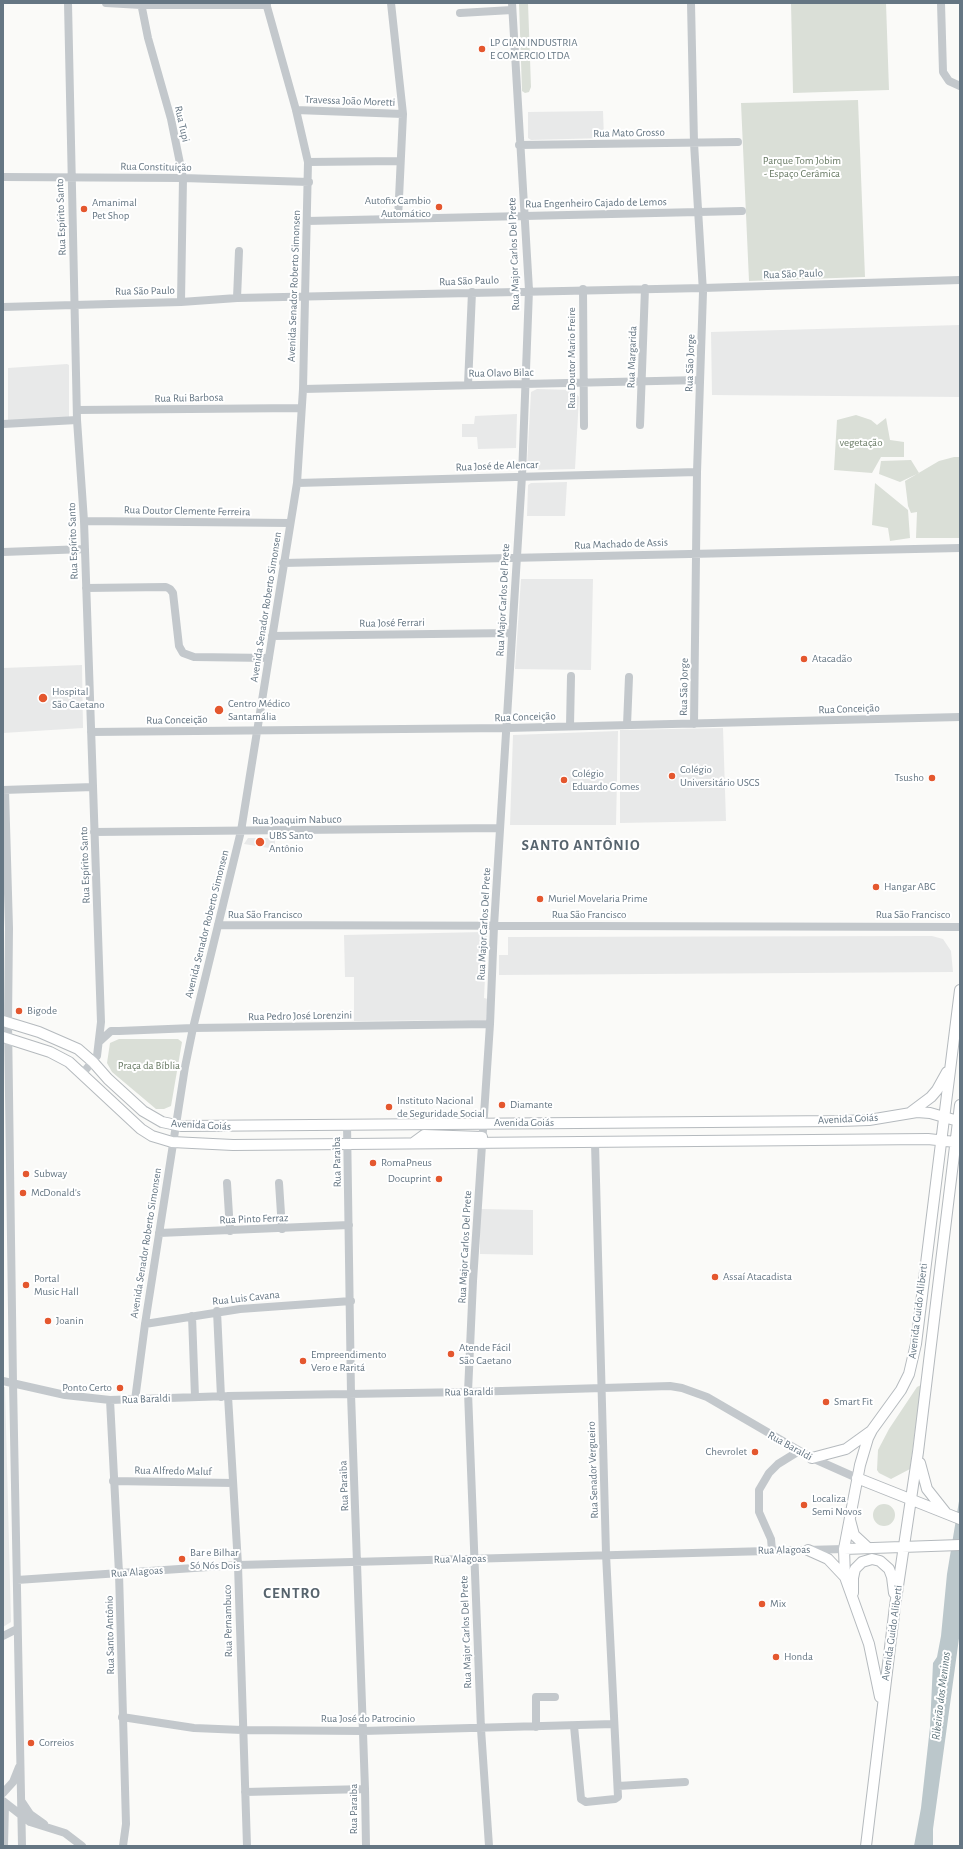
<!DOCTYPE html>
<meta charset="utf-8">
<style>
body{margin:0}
#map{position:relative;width:963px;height:1849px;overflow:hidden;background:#fafaf8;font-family:"Alegreya Sans",sans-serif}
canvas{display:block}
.frame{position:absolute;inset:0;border:4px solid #657683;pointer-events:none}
</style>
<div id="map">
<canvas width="963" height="1849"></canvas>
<div class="frame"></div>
</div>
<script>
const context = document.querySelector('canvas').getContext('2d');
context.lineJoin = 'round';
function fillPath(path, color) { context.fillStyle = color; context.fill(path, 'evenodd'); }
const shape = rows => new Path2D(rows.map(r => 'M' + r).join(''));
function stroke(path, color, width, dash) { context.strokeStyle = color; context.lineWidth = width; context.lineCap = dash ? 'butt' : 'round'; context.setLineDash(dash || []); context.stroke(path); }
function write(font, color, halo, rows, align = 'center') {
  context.font = font + ' "Alegreya Sans",sans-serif'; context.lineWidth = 4; context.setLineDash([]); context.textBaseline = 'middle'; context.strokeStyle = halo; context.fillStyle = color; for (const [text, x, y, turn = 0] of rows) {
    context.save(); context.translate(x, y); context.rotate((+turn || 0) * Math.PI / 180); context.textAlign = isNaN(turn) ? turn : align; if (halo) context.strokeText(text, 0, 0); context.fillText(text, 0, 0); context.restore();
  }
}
fillPath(shape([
 [603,111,604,138,531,140,528,138,528,112],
 [960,325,960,397,712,395,711,332],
 [67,364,69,365,69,417,8,421,8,368],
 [537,389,573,390,579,397,575,469,534,470,530,469,527,465,531,392],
 [517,414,516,448,478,449,477,437,462,437,462,424,474,424,475,416],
 [567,482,565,516,527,516,528,485,531,483],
 [521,579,593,579,591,670,515,669],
 [82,665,83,728,3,733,3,668],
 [723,728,726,821,620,823,620,730],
 [618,731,616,825,510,825,513,735],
 [248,838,275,838,275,849,244,844],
 [484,932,487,936,484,998,488,999,486,1020,354,1021,354,977,345,977,344,935],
 [932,936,943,939,951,951,953,972,499,975,499,955,508,955,508,937],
 [480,1209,533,1210,533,1255,480,1254],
 [3,1387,5,1387,11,1622,3,1627]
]), '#e8e9e9');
fillPath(shape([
 [519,3,528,3,531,87,529,92,525,93,522,91],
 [791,3,886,3,889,90,793,93],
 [858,100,865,277,749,281,741,103],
 [856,415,871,420,877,425,886,418,890,440,904,442,904,457,881,457,872,473,834,470,837,420],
 [954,457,960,457,960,538,916,538,917,512,911,513,908,506,905,481,939,461],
 [911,460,919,473,900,482,879,474,881,461],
 [875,483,908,510,910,538,890,541,888,528,872,525],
 [119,1039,178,1039,182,1042,171,1106,164,1109,156,1109,112,1072,107,1063,110,1043],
 [921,1385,910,1469,891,1479,879,1473,877,1470,878,1450,889,1429,917,1387],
 '873 1515a11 11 0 1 1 22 0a11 11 0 1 1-22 0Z'
]), '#dadfd7');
fillPath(shape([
 [960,1495,960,1631,933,1829,933,1846,914,1846,921,1808,930,1727,933,1663,937,1657,941,1636,947,1574]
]), '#bbc7cb');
const major = shape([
 [3,1021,39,1032,78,1049,93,1062,108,1079,143,1111,162,1122,181,1126,841,1121,869,1120,917,1112,930,1113,958,1121],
 [3,1037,50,1052,69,1062,141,1129,152,1136,172,1142,233,1145,928,1139,955,1142],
 [911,1112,931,1097,937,1090,947,1072],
 [413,1143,424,1135,482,1137],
 [812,1458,846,1449,871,1431],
 [920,1463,927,1489,946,1513],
 [857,1478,960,1519],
 [850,1520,854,1535,868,1548],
 [844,1549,960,1545],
 [808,1550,828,1559,844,1576],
 [853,1593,853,1578,855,1569,862,1562,872,1559,880,1561,889,1569,892,1577,894,1593],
 [880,1697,869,1644,845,1577,844,1549,860,1465,868,1438,872,1430,901,1390,909,1374,916,1344,960,990],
 [866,1846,895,1606,918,1452,960,1105]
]);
stroke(major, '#b5babe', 12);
stroke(shape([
 [68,3,77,420,84,521,101,1022,97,1056,83,1073],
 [106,3,141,5,267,5],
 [141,3,148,38,171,119,183,178,181,302],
 [391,3,403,114,398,219],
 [691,3,694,143,703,292,697,472,694,724],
 [941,3,943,72,949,81,960,86],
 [460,13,512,10],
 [296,110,403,114],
 [519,145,738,142],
 [308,162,400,161],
 [3,177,183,178,309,182],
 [307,221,742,211],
 [583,289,584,426],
 [237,298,239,251],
 [3,307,181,302,237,298,703,288,960,280],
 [468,385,472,292],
 [303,389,700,380],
 [77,410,301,408],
 [3,424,77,420],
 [640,425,645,288],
 [297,483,697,472],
 [84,521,290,523],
 [3,552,85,549],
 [283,563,960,548],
 [86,588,166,587,170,589,173,593,179,646,183,653,194,657,269,658],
 [272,636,512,633],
 [627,725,629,677],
 [570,726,571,676],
 [91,732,507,728,960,717],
 [3,790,93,787],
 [5,790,9,928,8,1022,13,1383,22,1846],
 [94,832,500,828],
 [218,925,960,927],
 [100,1041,111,1031,119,1031,193,1028,490,1024],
 [347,1124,351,1394,365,1789,366,1846],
 [227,1183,230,1231],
 [279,1183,282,1229],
 [159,1233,349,1225],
 [217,1311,221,1397],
 [192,1316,195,1397],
 [145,1324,240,1309,351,1301],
 [3,1381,65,1395,110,1400,228,1396,468,1392,670,1386,682,1388,707,1397,812,1458,857,1478],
 [228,1396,238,1565,247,1846],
 [110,1400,119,1573,126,1824,123,1846],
 [135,1400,145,1324,185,1067,193,1028,241,831,297,483,303,389,308,162,296,110,266,3],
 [113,1481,233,1483],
 [772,1550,771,1539,759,1512,759,1490,769,1473,778,1464,799,1451],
 [17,1580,238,1565,844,1549],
 [3,1636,17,1629],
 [122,1717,194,1728,242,1730,363,1731,614,1724],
 [574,1726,581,1799,586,1802,615,1799,618,1797,606,1554,595,1143],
 [536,1727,536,1697,555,1697],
 [618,1786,685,1782],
 [245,1792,365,1789],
 [3,1793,13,1782,19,1767],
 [3,1801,30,1822,65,1833,82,1846],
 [22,1802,30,1814,44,1824],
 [4,1846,5,1803],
 [489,1846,481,1729,468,1392,473,1281,490,1024,494,926,522,476,529,290,512,3]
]), '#c3c8cc', 8);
stroke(major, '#fff', 10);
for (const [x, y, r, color] of [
 [482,49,4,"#e4572e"],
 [439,207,4,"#e4572e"],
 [84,209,4,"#e4572e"],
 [804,659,4,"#e4572e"],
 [43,698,5,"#e4572e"],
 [219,710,5,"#e4572e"],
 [672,776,4,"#e4572e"],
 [932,778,4,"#e4572e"],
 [564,780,4,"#e4572e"],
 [260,842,5,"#e4572e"],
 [876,887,4,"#e4572e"],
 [540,899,4,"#e4572e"],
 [19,1011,4,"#e4572e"],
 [502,1105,4,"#e4572e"],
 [389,1107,4,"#e4572e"],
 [373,1163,4,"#e4572e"],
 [26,1174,4,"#e4572e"],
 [439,1179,4,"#e4572e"],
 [23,1193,4,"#e4572e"],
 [715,1277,4,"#e4572e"],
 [26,1285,4,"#e4572e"],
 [48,1321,4,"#e4572e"],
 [451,1354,4,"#e4572e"],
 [303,1361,4,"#e4572e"],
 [120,1388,4,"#e4572e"],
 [826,1402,4,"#e4572e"],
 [755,1452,4,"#e4572e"],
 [804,1505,4,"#e4572e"],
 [182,1559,4,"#e4572e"],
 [762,1604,4,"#e4572e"],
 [776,1657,4,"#e4572e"],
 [31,1743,4,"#e4572e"]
]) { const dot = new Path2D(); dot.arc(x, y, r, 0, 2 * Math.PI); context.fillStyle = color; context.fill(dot); stroke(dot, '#fff', 1.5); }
write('11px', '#657683', '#fff', [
 ["LP GIAN INDUSTRIA",490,43],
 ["E COMERCIO LTDA",490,56],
 ["Autofix Cambio",431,201,"right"],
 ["Automático",431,214,"right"],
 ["Amanimal",92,203],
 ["Pet Shop",92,216],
 ["Atacadão",812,659],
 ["Hospital",52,692],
 ["São Caetano",52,705],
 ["Centro Médico",228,704],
 ["Santamália",228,717],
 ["Colégio",680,770],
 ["Universitário USCS",680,783],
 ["Colégio",572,774],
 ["Eduardo Gomes",572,787],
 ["Tsusho",924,778,"right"],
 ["UBS Santo",269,836],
 ["Antônio",269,849],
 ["Hangar ABC",884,887],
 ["Muriel Movelaria Prime",548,899],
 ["Bigode",27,1011],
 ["Instituto Nacional",397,1101],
 ["de Seguridade Social",397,1114],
 ["Diamante",510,1105],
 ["RomaPneus",381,1163],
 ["Subway",34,1174],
 ["Docuprint",431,1179,"right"],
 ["McDonald's",31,1193],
 ["Assaí Atacadista",723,1277],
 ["Portal",34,1279],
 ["Music Hall",34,1292],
 ["Joanin",56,1321],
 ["Atende Fácil",459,1348],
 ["São Caetano",459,1361],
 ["Empreendimento",311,1355],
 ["Vero e Raritá",311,1368],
 ["Ponto Certo",112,1388,"right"],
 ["Smart Fit",834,1402],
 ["Chevrolet",747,1452,"right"],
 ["Localiza",812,1499],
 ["Semi Novos",812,1512],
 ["Bar e Bilhar",190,1553],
 ["Só Nós Dois",190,1566],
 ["Mix",770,1604],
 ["Honda",784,1657],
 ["Correios",39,1743]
], 'left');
write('11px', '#657683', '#fff', [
 ["Travessa João Moretti",350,101,2],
 ["Rua Tupi",182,124,77],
 ["Rua Mato Grosso",629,133,-1],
 ["Rua Constituição",156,167,1],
 ["Rua Engenheiro Cajado de Lemos",596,203,-1],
 ["Rua Espírito Santo",61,217,-92],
 ["Rua Major Carlos Del Prete",514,254,-92],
 ["Rua São Paulo",793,274,-2],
 ["Rua São Paulo",469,281,-2],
 ["Avenida Senador Roberto Simonsen",294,286,-88],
 ["Rua São Paulo",145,291,-1],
 ["Rua Margarida",632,357,-88],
 ["Rua Doutor Mario Freire",572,358,-90],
 ["Rua São Jorge",690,363,-88],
 ["Rua Olavo Bilac",501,373,-1],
 ["Rua Rui Barbosa",189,398,-1],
 ["Rua José de Alencar",497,466,-2],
 ["Rua Doutor Clemente Ferreira",187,511,1],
 ["Rua Espírito Santo",73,541,-92],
 ["Rua Machado de Assis",621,544,-2],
 ["Rua Major Carlos Del Prete",503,600,-87],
 ["Avenida Senador Roberto Simonsen",266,607,-81],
 ["Rua José Ferrari",392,623,-1],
 ["Rua São Jorge",684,687,-89],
 ["Rua Conceição",849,709,-2],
 ["Rua Conceição",525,717,-2],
 ["Rua Conceição",177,720,-1],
 ["Rua Joaquim Nabuco",297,820,-1],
 ["Rua Espírito Santo",85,865,-92],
 ["Rua São Francisco",265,915],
 ["Rua São Francisco",589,915],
 ["Rua São Francisco",913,915],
 ["Avenida Senador Roberto Simonsen",207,924,-76],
 ["Rua Major Carlos Del Prete",484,924,-87],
 ["Rua Pedro José Lorenzini",300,1016,-1],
 ["Avenida Goiás",848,1119,-3],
 ["Avenida Goiás",524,1123],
 ["Avenida Goiás",201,1125,3],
 ["Rua Paraiba",337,1162,-91],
 ["Rua Pinto Ferraz",254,1219,-2],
 ["Avenida Senador Roberto Simonsen",146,1243,-81],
 ["Rua Major Carlos Del Prete",465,1247,-87],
 ["Rua Luis Cavana",246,1298,-6],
 ["Avenida Guido Aliberti",918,1311,-83],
 ["Rua Baraldi",469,1392,-1],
 ["Rua Baraldi",146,1399,-2],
 ["Rua Baraldi",790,1446,29],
 ["Rua Senador Vergueiro",593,1470,-92],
 ["Rua Alfredo Maluf",173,1471,1],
 ["Rua Paraiba",344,1486,-92],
 ["Rua Alagoas",784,1550,-1],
 ["Rua Alagoas",460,1559,-1],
 ["Rua Alagoas",137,1572,-4],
 ["Rua Pernambuco",228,1621,-91],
 ["Rua Major Carlos Del Prete",466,1632,-92],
 ["Avenida Guido Aliberti",892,1633,-82],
 ["Rua Santo Antônio",110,1635,-91],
 ["Rua José do Patrocinio",368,1719],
 ["Rua Paraiba",354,1809,-90]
]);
write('11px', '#687a64', '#fff', [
 ["Parque Tom Jobim",802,161],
 ["- Espaço Cerâmica",802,174],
 ["vegetação",861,443],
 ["Praça da Bíblia",149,1066]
]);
write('italic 12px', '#60757c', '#fff', [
 ["Ribeirão dos Meninos",941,1696,-83]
]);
context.letterSpacing = '1px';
write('bold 15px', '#57646e', '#fff', [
 ["SANTO ANTÔNIO",581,845],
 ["CENTRO",292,1593]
]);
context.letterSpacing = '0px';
</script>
